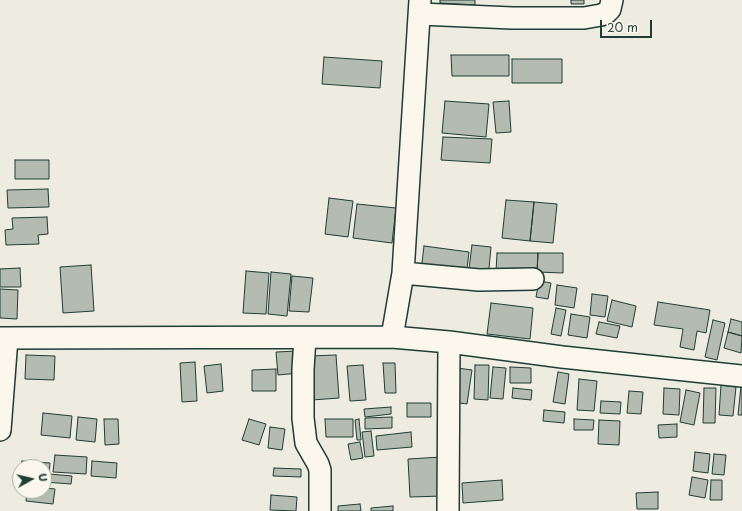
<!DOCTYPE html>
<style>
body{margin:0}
#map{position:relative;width:742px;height:511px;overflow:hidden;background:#eeece1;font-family:"Playpen Sans",sans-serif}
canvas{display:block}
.north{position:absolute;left:12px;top:459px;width:40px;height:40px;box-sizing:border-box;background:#fbf7ec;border:1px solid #a3ada2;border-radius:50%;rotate:82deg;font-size:11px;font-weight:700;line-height:16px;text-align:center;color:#1f3d34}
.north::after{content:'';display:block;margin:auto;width:14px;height:18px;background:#1f3d34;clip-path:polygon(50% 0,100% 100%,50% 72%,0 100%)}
.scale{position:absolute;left:600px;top:20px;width:52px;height:18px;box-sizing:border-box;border:2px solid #1f3d34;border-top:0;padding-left:5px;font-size:12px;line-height:14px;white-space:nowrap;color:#1f3d34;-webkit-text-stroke:3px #fbf7ec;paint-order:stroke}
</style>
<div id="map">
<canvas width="742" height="511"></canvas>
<div class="north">U</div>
<div class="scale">20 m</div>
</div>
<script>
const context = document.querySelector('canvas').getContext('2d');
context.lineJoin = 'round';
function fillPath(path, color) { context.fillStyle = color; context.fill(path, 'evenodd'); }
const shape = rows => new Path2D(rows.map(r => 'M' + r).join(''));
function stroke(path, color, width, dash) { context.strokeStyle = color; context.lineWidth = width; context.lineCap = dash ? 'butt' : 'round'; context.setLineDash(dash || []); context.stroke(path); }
const building = shape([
 [440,0,475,0,475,5,440,3,440,0],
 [571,0,584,0,584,4,571,4,571,0],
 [451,55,509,55,509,76,452,76,451,55],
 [324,57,382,61,380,88,322,84,324,57],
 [512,59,562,59,562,83,512,83,512,59],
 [445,101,489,104,486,137,442,133,445,101],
 [509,101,511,132,496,133,493,102,509,101],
 [443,137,492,139,490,163,441,160,443,137],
 [15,160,49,160,49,179,15,179,15,160],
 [48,189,49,207,8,208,7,190,48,189],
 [329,198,353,201,348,237,325,234,329,198],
 [506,200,534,202,530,241,502,238,506,200],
 [534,202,557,204,553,243,530,241,534,202],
 [357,204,396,208,392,243,353,238,357,204],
 [47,217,48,234,38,235,39,244,6,245,5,230,13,229,12,218,47,217],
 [472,245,491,247,488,279,468,277,472,245],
 [424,246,469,252,466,277,421,271,424,246],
 [497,253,538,253,537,272,496,272,497,253],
 [538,253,563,253,563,273,537,272,538,253],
 [91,265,94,311,63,313,60,267,91,265],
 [20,268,21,287,0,287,0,269,20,268],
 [246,271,269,273,266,314,243,313,246,271],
 [271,272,291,274,287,316,268,314,271,272],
 [292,276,313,278,309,312,289,311,292,276],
 [539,281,551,283,548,299,536,297,539,281],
 [557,285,577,288,574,308,555,305,557,285],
 [0,289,18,290,17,319,0,318,0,289],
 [592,294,608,296,605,317,590,315,592,294],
 [612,300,636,306,632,327,607,321,612,300],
 [658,302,710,310,706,333,697,331,694,350,680,347,683,329,654,325,658,302],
 [491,303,533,308,530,339,487,334,491,303],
 [556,308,566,310,561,336,551,334,556,308],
 [571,314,590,317,587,338,568,335,571,314],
 [731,319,742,322,742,336,728,332,731,319],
 [713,320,725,323,717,360,705,357,713,320],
 [599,322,620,326,617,338,596,334,599,322],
 [728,332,742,336,741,353,724,348,728,332],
 [298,351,300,373,278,375,276,352,298,351],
 [26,355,55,356,54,380,25,379,26,355],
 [336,355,339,398,312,400,309,356,336,355],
 [195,362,197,401,182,402,180,363,195,362],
 [383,363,395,363,396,393,385,393,383,363],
 [221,364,223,391,207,393,204,366,221,364],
 [363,365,366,400,350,401,347,366,363,365],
 [475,365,489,365,488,400,474,399,475,365],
 [493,367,506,368,503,399,490,398,493,367],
 [510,367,531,368,531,383,510,383,510,367],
 [457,368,472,370,467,404,452,402,457,368],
 [276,369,276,391,252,391,252,370,276,369],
 [558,372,569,374,565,404,553,402,558,372],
 [579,379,597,381,594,411,577,410,579,379],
 [721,385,736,387,733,416,719,415,721,385],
 [741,386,742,386,742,415,738,415,741,386],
 [513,388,532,390,531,400,512,398,513,388],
 [664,388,680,389,679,415,663,414,664,388],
 [704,388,716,388,715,423,703,423,704,388],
 [686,390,700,393,694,425,680,422,686,390],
 [629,391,643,392,641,414,627,413,629,391],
 [601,401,621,402,620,414,600,413,601,401],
 [407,403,431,403,431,417,407,417,407,403],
 [391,407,391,414,365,417,364,409,391,407],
 [544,410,565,412,564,423,543,421,544,410],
 [43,413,72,416,70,438,41,435,43,413],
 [78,417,97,419,95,442,76,440,78,417],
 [392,417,392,428,365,429,365,418,392,417],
 [104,419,118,419,119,444,105,445,104,419],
 [249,419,266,424,259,445,242,440,249,419],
 [325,419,353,419,353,437,326,437,325,419],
 [359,419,361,440,357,440,355,420,359,419],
 [574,419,594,420,593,430,574,430,574,419],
 [599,420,620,421,619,445,598,444,599,420],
 [677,424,677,437,659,438,658,425,677,424],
 [270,427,285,429,282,450,268,448,270,427],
 [371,431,374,456,365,457,362,432,371,431],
 [411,432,412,447,377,450,376,436,411,432],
 [360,442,363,458,351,460,348,444,360,442],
 [695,452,710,454,708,473,693,471,695,452],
 [714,454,726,455,724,475,712,474,714,454],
 [55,455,87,457,86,474,53,472,55,455],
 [442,457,444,496,410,497,408,459,442,457],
 [22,461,50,463,49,474,72,476,71,484,44,482,44,467,21,467,22,461],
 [92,461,117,463,116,478,91,476,92,461],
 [274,468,301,469,301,477,273,476,274,468],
 [692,477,708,480,705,498,689,495,692,477],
 [502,480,503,500,463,503,462,483,502,480],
 [711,480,722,480,722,500,710,500,711,480],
 [44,488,55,489,53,504,26,501,27,491,44,491,44,488],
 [658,492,658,509,637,509,636,493,658,492],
 [271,495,297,497,296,511,270,510,271,495],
 [360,504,361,511,338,511,338,506,360,504],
 [393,506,393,511,371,511,371,508,393,506]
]);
fillPath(building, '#b4bbb0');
stroke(building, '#1f3d34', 1);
const minor = shape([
 [420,14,512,18,584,18,601,15,606,13,610,9,612,0],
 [403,273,479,280,533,279],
 [392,337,403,273,420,0],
 [0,338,392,337,449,342,562,357,742,376],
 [305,338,303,369,303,418,306,443,318,464,320,470,320,511],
 [0,430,7,338],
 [448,511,449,342]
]);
stroke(minor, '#1f3d34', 24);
stroke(minor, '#fbf7ec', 21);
</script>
